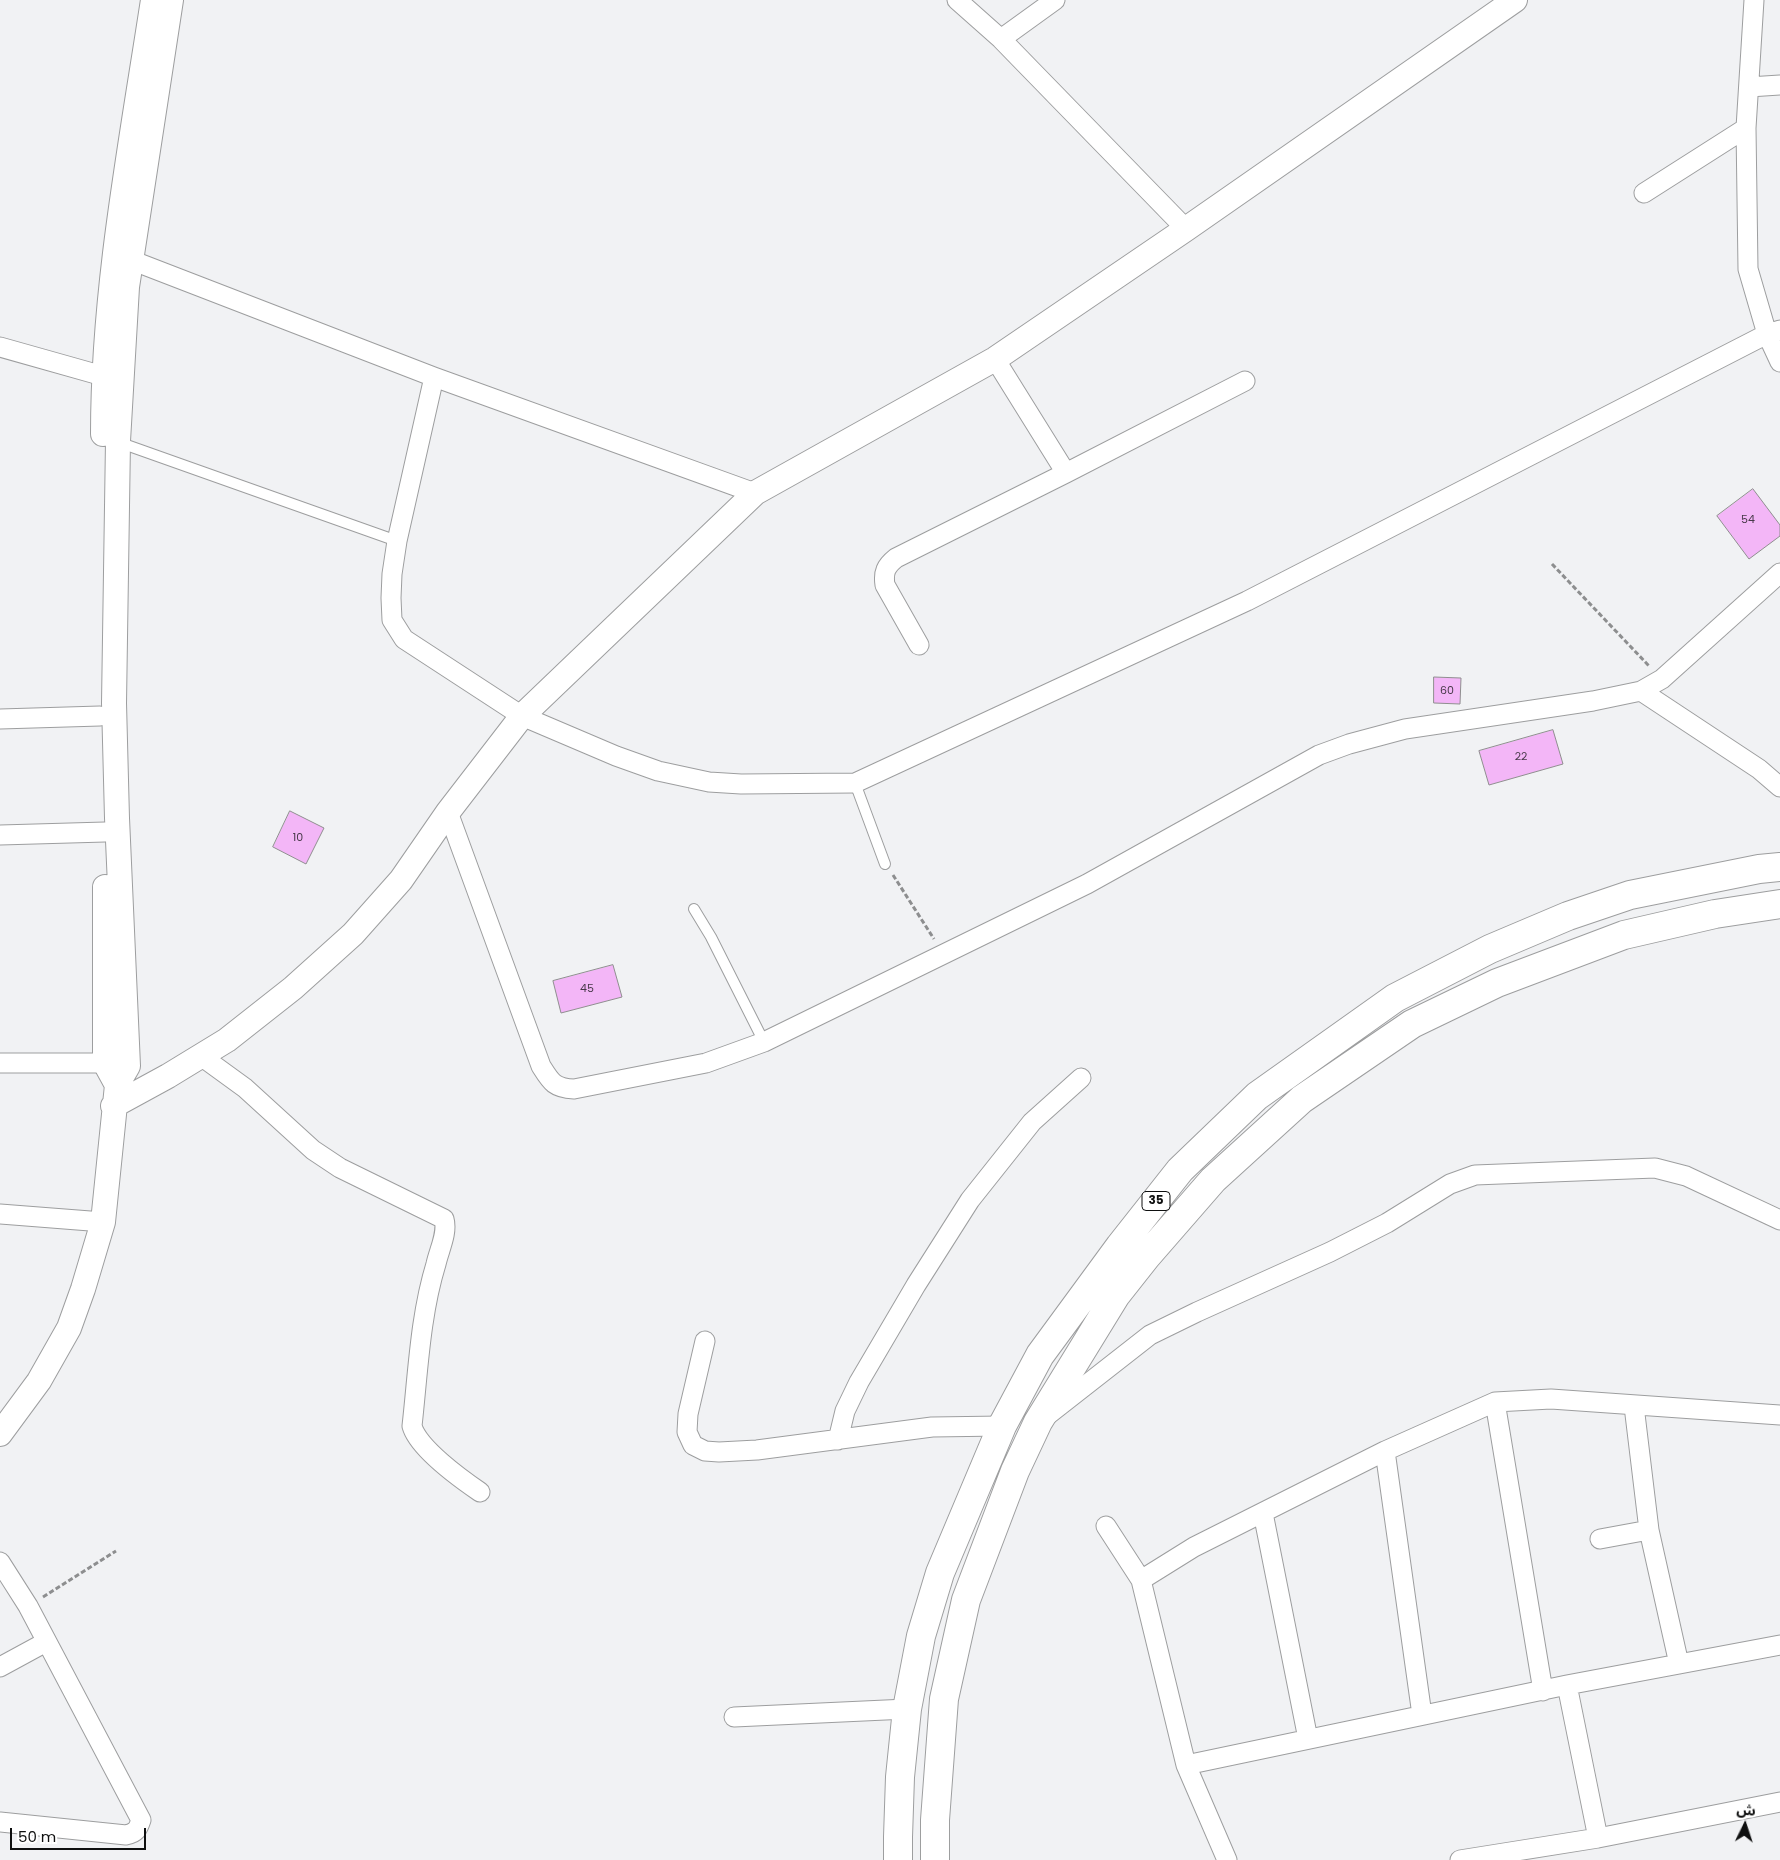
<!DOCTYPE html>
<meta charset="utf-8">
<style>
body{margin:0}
#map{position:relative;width:1780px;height:1860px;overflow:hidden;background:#f1f2f4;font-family:Poppins,"Noto Sans Arabic",sans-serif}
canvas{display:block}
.north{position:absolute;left:1720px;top:1800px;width:50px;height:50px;-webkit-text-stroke:4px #fff;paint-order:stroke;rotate:4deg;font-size:14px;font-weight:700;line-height:20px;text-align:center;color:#0e0f0f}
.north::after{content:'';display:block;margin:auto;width:18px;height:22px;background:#0e0f0f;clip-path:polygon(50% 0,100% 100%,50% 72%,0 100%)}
.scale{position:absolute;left:10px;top:1828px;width:136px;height:22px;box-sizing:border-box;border:2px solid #0e0f0f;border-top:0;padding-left:6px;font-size:15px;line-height:18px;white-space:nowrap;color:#0e0f0f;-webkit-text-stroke:4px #fff;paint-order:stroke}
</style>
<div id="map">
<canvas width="1780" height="1860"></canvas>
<div class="north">ش</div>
<div class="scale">50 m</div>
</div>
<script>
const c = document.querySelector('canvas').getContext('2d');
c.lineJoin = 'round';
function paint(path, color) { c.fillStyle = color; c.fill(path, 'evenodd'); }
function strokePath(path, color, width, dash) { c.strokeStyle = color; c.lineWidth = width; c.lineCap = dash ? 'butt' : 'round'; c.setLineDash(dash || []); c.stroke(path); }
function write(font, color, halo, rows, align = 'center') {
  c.font = font + ' Poppins,sans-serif'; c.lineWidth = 4; c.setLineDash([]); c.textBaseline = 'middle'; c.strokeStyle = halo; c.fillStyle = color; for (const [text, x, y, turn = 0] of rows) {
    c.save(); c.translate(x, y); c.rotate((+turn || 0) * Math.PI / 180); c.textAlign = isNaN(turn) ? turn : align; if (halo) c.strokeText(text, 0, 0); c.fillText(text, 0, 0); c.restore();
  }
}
const building = new Path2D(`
 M1753 489 1780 525V536L1749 559 1717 516Z
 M1434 677 1461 678 1460 704 1434 703Z
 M1553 730 1563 764 1489 785 1479 751Z
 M290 811 324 828 306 864 273 847Z
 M613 965 622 997 561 1013 553 981Z`);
const path = new Path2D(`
 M1552 564 1650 667
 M893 875 934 939
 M43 1597 116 1551`);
const service = new Path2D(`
 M118 442 397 541
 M855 783 885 864
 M694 909 711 937 764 1042`);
const minor = new Path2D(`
 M957 0 1001 39 1186 229
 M1754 0 1746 128 1748 269 1767 334 1780 362
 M1001 39 1055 0
 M1749 87 1780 85
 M1644 193 1746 128
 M118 255 434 377 755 493
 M0 347 103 376 117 378
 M995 359 1066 473
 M434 377 397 541 392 574 391 598 392 620 404 639 522 716 616 756 658 771 709 782 741 784 855 783 1247 601 1767 334 1780 330
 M919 645 885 585C883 572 886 566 896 558L1066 473 1245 381
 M1641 691 1759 769 1780 787
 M0 719 100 716
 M448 812 541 1066C551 1082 554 1088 574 1089L706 1063 764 1042 1087 884 1319 755 1349 744 1405 729 1593 701 1641 691 1662 679 1780 573
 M0 835 105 832
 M201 1056 245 1088 313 1150 340 1168 444 1219C448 1233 439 1250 436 1264 420 1316 418 1373 412 1426 418 1448 461 1479 480 1492
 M0 1063H105L117 1064
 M0 1214 103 1222
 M705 1341 688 1414 687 1432 693 1445 705 1451 719 1452 757 1450 932 1427 1002 1426
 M1495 1402 1543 1691
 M1634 1406 1649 1530 1679 1664
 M1049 1414 1150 1335 1197 1312 1330 1252 1387 1223 1450 1184 1475 1175 1655 1168 1686 1176 1780 1220
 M838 1440 845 1411 859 1382 916 1285 970 1200 1032 1122 1081 1078
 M1385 1451 1422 1715
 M1263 1513 1308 1739
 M1106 1526 1141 1580 1186 1765 1227 1860
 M1600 1539 1649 1530
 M0 1562 28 1606 141 1820C138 1829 136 1833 126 1835L0 1822
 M1141 1580 1194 1547 1385 1451 1495 1402 1551 1399 1780 1415
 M0 1667 46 1642
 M1567 1685 1598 1838
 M734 1717 907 1709
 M1186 1765 1567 1685 1780 1645
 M1460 1860 1598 1838 1780 1802`);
const tertiary = new Path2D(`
 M103 434C103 288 131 144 153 0
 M105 887V1063L117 1085
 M113 1106 168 1076 227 1040 293 988 353 934 401 880 448 812 522 716 755 493 995 359 1186 229 1515 0
 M0 1434 39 1381 69 1328 83 1289 103 1222 117 1085 128 1066 117 818 114 703 118 441 127 287 171 0`);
const trunk = new Path2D(`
 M898 1860V1837L900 1777 907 1709 921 1636 940 1573 1002 1426 1040 1355 1120 1246 1180 1170 1257 1096 1395 998 1490 949 1568 916 1630 895 1759 869 1780 867
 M935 1860V1820L944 1699 966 1600 1015 1471 1038 1422 1116 1295 1146 1257 1213 1180 1302 1099 1412 1024 1497 983 1624 935 1715 914 1780 904`);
const numberNames = [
 ["54",1748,520],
 ["60",1447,691],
 ["22",1521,757],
 ["10",298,838],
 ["45",587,989]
];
const shields = [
 [1156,1201,28]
];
const shieldNames = [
 ["35",1156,1201]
];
paint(building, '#f3b6f7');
strokePath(building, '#8f8e8f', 1);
strokePath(service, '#9d9e9f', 12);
strokePath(minor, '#9d9e9f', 21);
strokePath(tertiary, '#9d9e9f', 26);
strokePath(trunk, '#9d9e9f', 30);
strokePath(path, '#8d8e8f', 3, [5, 2.5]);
strokePath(service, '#fff', 10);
strokePath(minor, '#fff', 19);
strokePath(tertiary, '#fff', 24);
strokePath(trunk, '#fff', 28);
write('11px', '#473949', null, numberNames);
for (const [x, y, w] of shields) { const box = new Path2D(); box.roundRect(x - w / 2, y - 9.5, w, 19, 4); c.fillStyle = '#fff'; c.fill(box); strokePath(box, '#0e0f0f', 1); }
write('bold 12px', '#0e0f0f', null, shieldNames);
</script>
